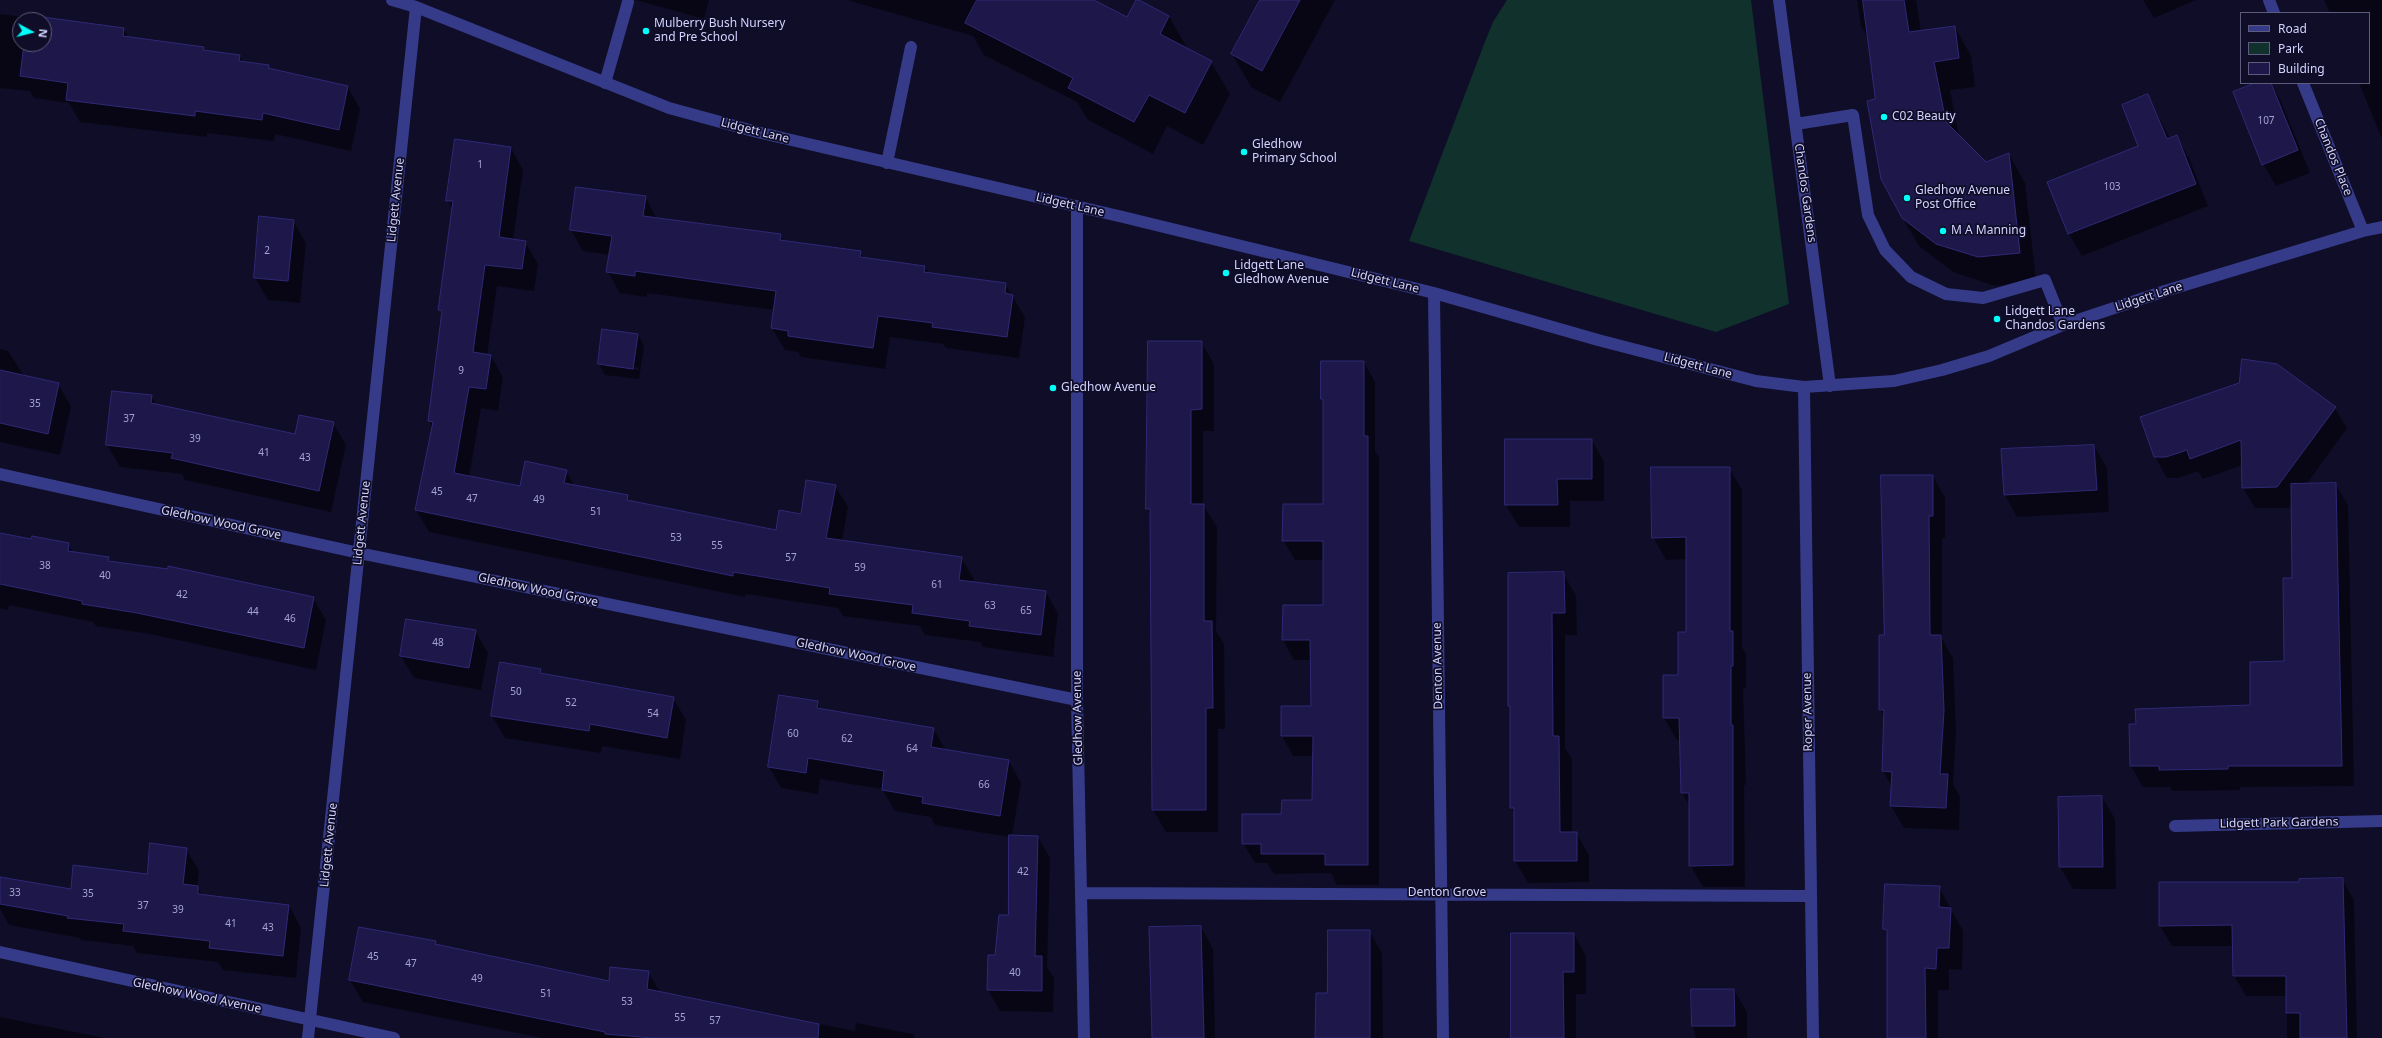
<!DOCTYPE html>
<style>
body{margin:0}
#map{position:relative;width:2382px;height:1038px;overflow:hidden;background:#0f0d27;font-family:"Noto Sans",sans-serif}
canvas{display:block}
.legend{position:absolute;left:2240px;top:12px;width:130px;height:72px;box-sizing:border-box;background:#0f0d27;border:1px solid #5d5c7d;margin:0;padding:5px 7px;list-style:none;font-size:12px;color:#d3d3ff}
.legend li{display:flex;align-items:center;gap:8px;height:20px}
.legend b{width:20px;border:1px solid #5d5c7d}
.north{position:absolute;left:12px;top:12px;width:40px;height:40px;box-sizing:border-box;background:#0f0d27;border:1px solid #5d5c7d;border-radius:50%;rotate:97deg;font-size:11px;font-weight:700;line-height:16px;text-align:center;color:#d3d3ff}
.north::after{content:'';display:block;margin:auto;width:14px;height:18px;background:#00fefb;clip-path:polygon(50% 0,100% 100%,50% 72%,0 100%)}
</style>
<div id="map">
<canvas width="2382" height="1038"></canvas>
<ul class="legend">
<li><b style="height:5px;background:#353b89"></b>Road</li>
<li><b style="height:11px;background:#10312c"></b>Park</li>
<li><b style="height:11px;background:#1d1849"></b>Building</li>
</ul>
<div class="north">N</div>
</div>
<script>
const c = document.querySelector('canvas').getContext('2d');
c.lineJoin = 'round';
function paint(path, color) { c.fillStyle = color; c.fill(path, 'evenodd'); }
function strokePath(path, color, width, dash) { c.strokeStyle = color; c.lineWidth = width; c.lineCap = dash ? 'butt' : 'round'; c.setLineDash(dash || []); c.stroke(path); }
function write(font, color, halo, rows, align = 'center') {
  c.font = font + ' "Noto Sans",sans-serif'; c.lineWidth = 3.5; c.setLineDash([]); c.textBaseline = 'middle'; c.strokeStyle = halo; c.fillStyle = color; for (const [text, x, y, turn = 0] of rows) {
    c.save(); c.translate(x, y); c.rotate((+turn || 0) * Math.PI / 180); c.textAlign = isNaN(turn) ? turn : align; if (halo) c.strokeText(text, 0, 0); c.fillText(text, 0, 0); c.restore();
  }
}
const green = new Path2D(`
 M1507 0H1751L1789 304 1716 332 1409 241 1486 39 1493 22Z`);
const shadow = new Path2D(`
 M636 0H709L704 19Z
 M847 0H1091L1128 19 1169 16 1187 48 1211 62 1230 94 1203 145 1167 126 1153 154 1088 120 1077 102 984 55 973 36Z
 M1261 0H1335L1280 102 1251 87 1232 54Z
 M1857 0H1916L1921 32 1955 27 1971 56 1975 87 1950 90 1959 136 1986 163 2009 154 2025 183 2036 281 1995 286 1953 272 1919 246 1902 217 1876 100 1869 40 1861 26Z
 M2143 0H2196L2154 18Z
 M2324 0H2382V139L2359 83H2369V13H2330Z
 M0 14 123 29 129 38 203 48 205 51 239 56 243 63 268 66 270 69 348 87 360 109 351 151 275 134 274 141 207 133V137L80 122 69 103 34 98 30 91 0 88ZM20 20H44V44H20Z
 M2257 83H2271L2281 101 2310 173 2276 186 2263 164Z
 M2148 95 2170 139 2176 136 2189 158 2208 206 2082 256 2069 234 2049 183 2139 146Z
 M511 148 523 170 513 240 525 242 538 264 534 291 497 286 487 355 491 356 503 377 498 411 481 408 469 477 521 487 566 471 575 486 627 496 631 502 777 531 801 515 835 486 848 507 842 541 961 558 974 579 973 583 1046 592 1058 614 1053 657 983 647 980 642 925 635 920 626 843 616 838 608 746 594 745 597 429 532 416 510 432 428 429 421 442 315 439 310 453 210 447 200Z
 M645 197 657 219 780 235 784 241 860 252 864 258 925 267 929 274 1005 284 1025 317 1019 358 946 348 943 344 890 337 885 369 801 357 798 352 785 350 772 328 775 310 647 293V297L620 293 608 272 610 255 583 251 571 230Z
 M260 218 293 221 306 243 300 303 268 300 255 278Z
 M638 335 644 346 639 379 605 375 599 364ZM605 364 639 368 638 370 605 366Z
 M1201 342 1214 364V431H1203V505L1217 527 1216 631 1224 644 1225 729H1218V832H1166L1153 810 1151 517 1147 509Z
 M0 349 8 351 24 376 58 384 71 406 60 455 0 442Z
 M1364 362 1375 382V451L1379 457V885H1337L1331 873 1274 874 1267 863H1255L1243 843 1282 815 1313 801 1314 756H1293L1282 736V707H1312L1311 660H1294L1283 640 1284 606H1324V560H1295L1283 540 1324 505V404L1322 399Z
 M113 392 151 396 157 405 296 435 333 423 346 445 331 512 185 480 182 474 120 467 107 445Z
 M2335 408 2347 428 2306 485 2335 484 2348 505 2354 786 2240 787V790L2172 791 2170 787H2143L2131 766 2137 725 2251 706 2285 662 2294 579 2292 503 2289 508H2255L2243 488V465L2203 479 2198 471 2178 478H2167L2155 457Z
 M1506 440H1592L1604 462V501H1570V527H1519L1506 505Z
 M2094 446 2107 468 2109 512 2017 517 2005 495Z
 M1729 468 1742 490V648L1746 654V688H1743L1746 785H1744L1745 887H1703L1690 865V807L1682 793 1681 740H1677L1664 718 1679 676 1687 633 1686 559 1666 560 1653 537Z
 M1933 476 1945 498V538H1942V639L1953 658 1956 732 1953 784 1960 797 1959 830 1904 828 1891 806 1892 787 1883 771 1885 717 1880 710 1885 636Z
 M0 534 68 544 73 553 108 558 111 562 313 598 326 620 316 670 150 634 96 626 93 622 9 605 8 610 0 608Z
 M1563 573 1576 596 1577 635H1565V748L1572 759V833H1576L1589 855V882L1528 883 1515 861V814L1511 807 1509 574Z
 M475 631 488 653 481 690 414 678 401 656Z
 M540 669 543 675 673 698 686 720 680 759 602 746 601 753 505 738 492 716Z
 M817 702 821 710 934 729 946 751 1009 761 1021 783 1012 836 1038 837 1050 858 1047 967 1054 978 1053 1012 1000 1011 988 990 1009 916 1010 837 935 825 931 817 895 811 882 789 820 779 818 794 781 788 769 767Z
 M2102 797 2115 819 2116 889H2073L2060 867Z
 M186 849 199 871 197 887 203 896 289 905 301 928 296 978 223 970 218 962 137 953 133 946 81 940 80 938 9 925 0 909V884L72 890 148 875Z
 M2342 879 2354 900 2357 1038H2287V996H2246L2234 976V946H2172L2160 926V883H2300Z
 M1939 887 1963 931 1962 970 1949 969V990H1938V1038H1888V936L1884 929Z
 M1201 927 1213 949 1215 1038H1153Z
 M1369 931 1382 953 1383 1038H1316Z
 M1574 934 1586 956V994H1576V1038H1513Z
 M435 942 437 945 610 982 648 972 660 992 855 1031 856 1023 913 1034 915 1038H542L363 1002 350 980Z
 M1692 990H1734L1747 1012V1038H1696L1693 1026Z
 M0 1017 105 1038H0Z`);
const building = new Path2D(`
 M977 0H1094L1127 17 1136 0H1139L1169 16 1160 34 1212 61 1185 113 1149 95 1134 122 1068 88 1073 78 965 23Z
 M1260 0H1300L1262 71 1231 54Z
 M1863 0H1904L1909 32 1955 26 1959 58 1934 62 1946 122 1986 162 2009 153 2020 253 1978 257 1936 244 1902 218 1881 179 1867 101 1875 99Z
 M28 15 124 28 123 36 204 47 203 50 240 55 239 61 269 65 268 68 348 86 339 130 263 113 262 120 195 111V116L66 100 68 83 20 76 24 44H44V20H27Z
 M2255 83H2271L2298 150 2262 165 2233 92Z
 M2148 94 2167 139 2177 135 2196 184 2068 234 2047 182 2138 146 2122 105Z
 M455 139 511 147 499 237 526 241 522 269 485 265 473 352 491 355 486 389 469 387 454 473 520 486 525 461 567 470 564 483 628 495 627 500 776 530 779 510 801 514 806 480 836 485 826 538 962 557 959 580 1046 591 1041 635 969 626 970 621 912 613 913 605 829 594 830 588 733 572V576L415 510 433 422 428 421 442 311 438 310 453 201H446Z
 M576 187 646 196 643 216 781 234 780 240 861 251 860 257 925 266 924 272 1006 283 1005 293 1013 295 1007 337 932 327 933 323 878 316 873 348 788 336V331L771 328 776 291 635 271V276L606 272 612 236 570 230Z
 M259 216 294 220 288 281 254 278Z
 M602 329 638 334 633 369 598 364Z
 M1148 341H1202V409L1191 410V504H1204V621H1212L1213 708H1206V810H1152L1150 509H1146Z
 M2242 359 2277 364 2336 407 2277 487 2242 488 2241 440 2190 459 2187 450 2166 457H2154L2140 417 2239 383Z
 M1321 361H1364V436H1368V865H1325V854H1261V844H1242V814H1281L1282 800H1312L1313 736H1281V706H1311L1310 640H1282L1283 605H1323V541H1282L1283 504H1323V399H1321Z
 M0 370 59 383 48 434 0 423Z
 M112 391 152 395 151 403 295 434 299 415 334 422 319 491 171 458 173 453 106 445Z
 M1505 439H1592V479H1557L1558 505H1505Z
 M2094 445 2097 490 2004 495 2001 449Z
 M1651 467H1730V631H1733V666H1731V725H1733V865L1689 866V793H1681L1679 718H1663V675H1678V632H1686V537L1652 538Z
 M1881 475H1933V516H1929L1930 635H1941L1944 710 1940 774H1948L1946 808 1890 806 1892 772 1882 771 1884 710H1879V635H1884Z
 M2336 483 2342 766H2228V769L2159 770V766H2130L2129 724H2136L2135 709 2250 705V662L2284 661 2283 578H2292L2291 484Z
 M0 533 31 539 32 536 69 543 68 551 109 557 108 561 168 569V566L314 597 304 648 137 613 82 604V601L0 584Z
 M1564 572 1565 613H1552L1553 736H1559L1560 832H1577V861H1514V808H1510V706H1508V573Z
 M406 619 476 630 469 668 400 656Z
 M500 662 541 669 540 673 674 697 667 738 590 724 589 731 491 716Z
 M779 695 818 701 817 708 934 728 931 747 1009 760 1000 816 922 803 923 797 882 790 884 771 808 758 806 773 768 767Z
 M2102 796 2103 867H2059L2058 797Z
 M1009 835 1038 836 1035 956H1042V991L987 990 988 955H995L999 915H1008Z
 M150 843 187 848 183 884 198 886V894L289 905 283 956 209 948 210 941 123 931 124 924 67 918 68 916 0 904V877L71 889 73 865 147 874Z
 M2343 878 2347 1038H2300V1013H2286V976H2233L2232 925 2159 926V882H2299V879Z
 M1885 884 1940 886 1939 907 1951 908 1949 948H1937L1936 969 1925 968 1926 1038H1887V930L1883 929Z
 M1201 926 1204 1038H1152L1149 927Z
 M359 927 436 941 435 944 609 981 610 967 649 971 647 989 819 1024 818 1038H653L605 1034V1032L349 980Z
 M1328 930H1370V1038H1315L1316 993H1327Z
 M1511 933H1574V972H1563L1564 1038H1511Z
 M1691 989H1734L1735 1026H1692Z`);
const minor = new Path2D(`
 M392 0 416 7 669 108 757 132 1123 217 1434 293 1598 340 1756 381 1804 387 1894 381 1942 370 1989 356 2063 325 2165 291 2363 231 2382 227
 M1779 0 1830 386
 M2269 0 2274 13
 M605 83 628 2
 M2303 83 2363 231
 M1796 124 1853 115 1868 215 1885 250 1911 277 1946 294 1983 298 2045 280 2063 325
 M887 163 911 47
 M1077 206V700L1084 1038
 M1434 293 1443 1038
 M1804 387 1813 1038
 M0 474 359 553 1077 700
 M2175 826 2382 821
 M1082 893 1811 896
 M0 952 394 1038
 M308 1038 416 7`);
const markers = [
 [646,31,4,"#00fefb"],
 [1884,117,4,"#00fefb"],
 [1244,152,4,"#00fefb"],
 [1907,198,4,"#00fefb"],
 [1943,231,4,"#00fefb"],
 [1226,273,4,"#00fefb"],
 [1997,319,4,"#00fefb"],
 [1053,388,4,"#00fefb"]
];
const numberNames = [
 ["107",2266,121],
 ["1",480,165],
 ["103",2112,187],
 ["2",267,251],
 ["9",461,371],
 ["35",35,404],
 ["37",129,419],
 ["39",195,439],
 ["41",264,453],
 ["43",305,458],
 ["45",437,492],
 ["47",472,499],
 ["49",539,500],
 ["51",596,512],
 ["53",676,538],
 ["55",717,546],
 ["57",791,558],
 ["38",45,566],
 ["59",860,568],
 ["40",105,576],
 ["61",937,585],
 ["42",182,595],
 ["63",990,606],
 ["65",1026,611],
 ["44",253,612],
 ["46",290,619],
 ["48",438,643],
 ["50",516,692],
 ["52",571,703],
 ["54",653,714],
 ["60",793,734],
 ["62",847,739],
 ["64",912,749],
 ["66",984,785],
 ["42",1023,872],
 ["33",15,893],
 ["35",88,894],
 ["37",143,906],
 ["39",178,910],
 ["41",231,924],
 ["43",268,928],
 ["45",373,957],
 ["47",411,964],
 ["40",1015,973],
 ["49",477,979],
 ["51",546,994],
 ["53",627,1002],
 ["55",680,1018],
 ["57",715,1021]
];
const poiNames = [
 ["Mulberry Bush Nursery",654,24],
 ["and Pre School",654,38],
 ["C02 Beauty",1892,117],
 ["Gledhow",1252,145],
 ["Primary School",1252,159],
 ["Gledhow Avenue",1915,191],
 ["Post Office",1915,205],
 ["M A Manning",1951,231],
 ["Lidgett Lane",1234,266],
 ["Gledhow Avenue",1234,280],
 ["Lidgett Lane",2005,312],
 ["Chandos Gardens",2005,326],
 ["Gledhow Avenue",1061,388]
];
const streetNames = [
 ["Lidgett Lane",755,131,14],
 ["Chandos Place",2333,157,68],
 ["Chandos Gardens",1805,193,82],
 ["Lidgett Avenue",396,200,-84],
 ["Lidgett Lane",1070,205,13],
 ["Lidgett Lane",1385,281,14],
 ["Lidgett Lane",2149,297,-18],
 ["Lidgett Lane",1698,366,15],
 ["Gledhow Wood Grove",221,523,12],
 ["Lidgett Avenue",362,523,-84],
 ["Gledhow Wood Grove",538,590,12],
 ["Gledhow Wood Grove",856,655,12],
 ["Denton Avenue",1438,666,-91],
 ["Roper Avenue",1808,712,-91],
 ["Gledhow Avenue",1078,718,-91],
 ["Lidgett Park Gardens",2279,823,-1],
 ["Lidgett Avenue",329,845,-84],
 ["Denton Grove",1447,893],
 ["Gledhow Wood Avenue",197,996,12]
];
paint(green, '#10312c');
paint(shadow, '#0007');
paint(building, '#1d1849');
strokePath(building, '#2f2977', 1);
strokePath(minor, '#353b89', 12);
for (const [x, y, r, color] of markers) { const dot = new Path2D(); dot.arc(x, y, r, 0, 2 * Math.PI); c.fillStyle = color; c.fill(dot); strokePath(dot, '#0f0d27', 1.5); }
write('10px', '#a6a4d2', null, numberNames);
write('12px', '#d3d3ff', '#0f0d27', poiNames, 'left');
write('12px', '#d3d3ff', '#0f0d27', streetNames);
</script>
